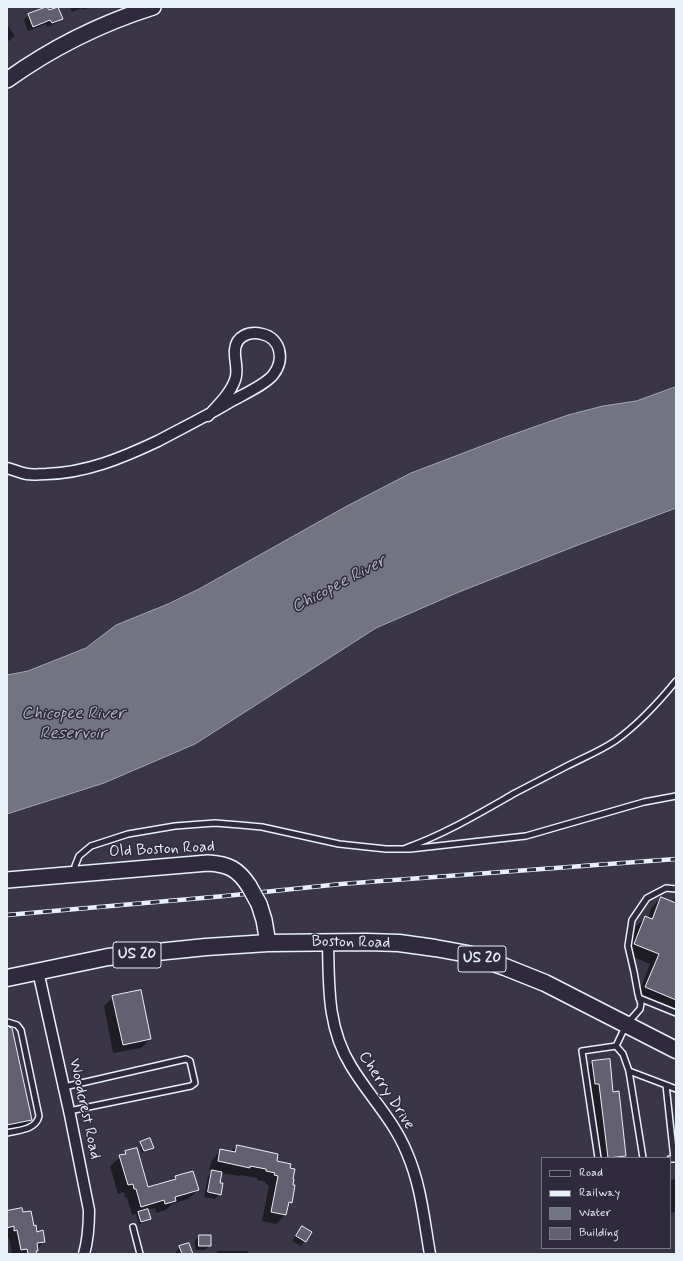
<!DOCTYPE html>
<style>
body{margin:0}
#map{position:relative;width:683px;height:1261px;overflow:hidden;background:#3a3648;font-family:Mynerve,sans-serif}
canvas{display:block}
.frame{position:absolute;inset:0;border:8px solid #e8f1f8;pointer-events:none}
.legend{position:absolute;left:541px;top:1157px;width:130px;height:92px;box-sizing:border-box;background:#2f2a3d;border:1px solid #797a88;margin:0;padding:5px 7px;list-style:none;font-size:12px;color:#e8f1f8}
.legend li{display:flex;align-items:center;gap:8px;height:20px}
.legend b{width:20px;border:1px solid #797a88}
</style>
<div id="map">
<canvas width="683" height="1261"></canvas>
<div class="frame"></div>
<ul class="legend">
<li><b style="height:5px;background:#2f2a3d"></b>Road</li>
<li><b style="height:5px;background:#e8f1f8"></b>Railway</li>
<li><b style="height:11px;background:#737482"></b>Water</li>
<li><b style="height:11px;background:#636171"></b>Building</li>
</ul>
</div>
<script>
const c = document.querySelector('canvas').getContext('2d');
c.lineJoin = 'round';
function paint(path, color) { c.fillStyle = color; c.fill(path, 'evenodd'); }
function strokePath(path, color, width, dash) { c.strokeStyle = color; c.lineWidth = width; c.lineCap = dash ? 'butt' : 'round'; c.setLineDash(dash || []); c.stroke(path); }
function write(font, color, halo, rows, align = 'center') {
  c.font = font + ' Mynerve,sans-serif'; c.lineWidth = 3; c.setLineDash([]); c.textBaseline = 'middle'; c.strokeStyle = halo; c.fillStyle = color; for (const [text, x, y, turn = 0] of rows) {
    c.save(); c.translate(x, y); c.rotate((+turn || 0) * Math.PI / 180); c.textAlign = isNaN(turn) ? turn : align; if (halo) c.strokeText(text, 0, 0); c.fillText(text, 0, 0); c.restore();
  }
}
const water = new Path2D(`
 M676 387V508L578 545 459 592 376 628 195 744 104 783 7 814V675L28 671 86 648 116 625 168 604 199 589 347 506 411 473 500 439 568 415 603 406 636 401Z`);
const shadow = new Path2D(`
 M70 7H91L83 10 82 8 72 12Z
 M47 8 48 12 61 19 57 23 47 27 46 24 28 31 24 20 28 15Z
 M8 26 15 36 7 42V27Z
 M676 897V1012L637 997 650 964 626 954 636 926 646 917 648 918 652 907 661 898 671 902Z
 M113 997 150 1039 141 1048 113 1053 104 1006Z
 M7 1037 31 1119 21 1129 7 1132Z
 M593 1062 612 1093 618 1092 626 1158H599L591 1092H586L584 1071Z
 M141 1143 153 1148 142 1153 139 1144Z
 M237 1146 275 1162 291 1202 287 1206 285 1215 276 1224 262 1221 269 1185 265 1184 266 1182 257 1180V1178L241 1175 240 1176 221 1173 219 1184 220 1194 215 1199 204 1197 208 1176 212 1171 209 1170 212 1160 221 1150 230 1152Z
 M126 1152 148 1188 170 1182 175 1177 198 1190 188 1199 172 1204 166 1210 156 1213 155 1208 147 1210 150 1219 148 1221 139 1224 136 1214 132 1215 127 1197 125 1198 124 1192 118 1194 110 1166Z
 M676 1179V1212L670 1213V1180Z
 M7 1210 8 1211 22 1214 44 1241 37 1249 36 1254H12L9 1238H7Z
 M302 1227 311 1232 301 1246 292 1241Z
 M199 1236 210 1245 205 1250H195V1240Z
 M180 1247 192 1254H176V1252Z
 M218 1251H248V1254H252H215Z`);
const building = new Path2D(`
 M47 7 49 10 58 7 63 19 52 23 50 20 33 27 28 14Z
 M661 897 676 903V1000L645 987 659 954 634 944 645 916 652 919Z
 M141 990 151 1039 123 1045 112 996Z
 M7 1026 12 1028 32 1120 7 1125Z
 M610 1059 613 1092 619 1091 626 1156 608 1158 599 1084H595L592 1061Z
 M150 1138 154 1148 144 1151 140 1142Z
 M237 1145 278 1154 277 1161 291 1164 290 1168 295 1169 293 1179H294L293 1185H295L292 1203 289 1202 286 1215 271 1212 278 1176 274 1175 275 1173 266 1171V1169L250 1166V1168L218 1161 220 1149 235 1152Z
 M137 1148 148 1187 176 1179 175 1176 193 1171 199 1190 175 1197 176 1201 165 1204 164 1200 141 1207 136 1189H134L133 1184 128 1185 119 1155 126 1154 125 1151Z
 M212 1170 222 1172 220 1183H223L221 1195 208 1192Z
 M22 1208 23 1212 31 1211 34 1226 36 1225 37 1232 43 1230 45 1242 37 1243 38 1251H36L37 1254H28L27 1249 21 1250 17 1230 14 1231V1226L7 1228V1211Z
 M148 1209 151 1219 141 1222 138 1212Z
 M302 1226 312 1232 306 1242 296 1236Z
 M199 1235H211V1246H199Z
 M189 1243 193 1254H182L179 1246Z`);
const lane = new Path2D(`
 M406 848C445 834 480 813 515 793 532 784 550 775 567 766 583 758 600 751 615 741 639 724 658 703 676 681
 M76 872 75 866 79 856 91 846 128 834 175 826 215 823 240 825 262 827 339 844 386 849H410L526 836 644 802 676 796
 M639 998 676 1013
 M7 1022 17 1025 21 1030 39 1116C36 1130 19 1130 7 1133
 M629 1071 666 1085 674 1159H670
 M666 1085 676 1089
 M64 1087 186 1059 190 1061 195 1083 191 1086 69 1111
 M598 1158 582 1051 616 1046
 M643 1158 629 1071 623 1054 616 1046 626 1025 640 1009 641 1004 638 994 634 972 628 946 632 920 647 898 666 888 676 889
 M133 1227 140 1254`);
const street = new Path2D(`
 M7 468C14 470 21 473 27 474 33 475 40 474 46 474 86 473 122 458 158 441 182 428 207 416 230 402 242 395 265 385 273 375 285 360 281 338 262 334 249 331 236 336 235 350 234 360 239 370 235 380 230 394 218 405 208 416
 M328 942C329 986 327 1027 351 1066 369 1096 393 1119 407 1153 421 1185 424 1220 430 1254
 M38 971 70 1115 89 1210C89 1225 88 1240 84 1254`);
const secondary = new Path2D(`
 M7 80C53 47 99 24 153 7
 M7 880 208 863C228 864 238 869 249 886
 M259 904 264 920 268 943`);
const primary = new Path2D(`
 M7 978 108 957 206 947 268 943 367 942 399 943 435 948 468 954 505 967 545 983 676 1050`);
const rail = new Path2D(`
 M7 915 225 896 341 884 676 859`);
const secondaryBridge = new Path2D(`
 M249 886 259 904`);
const shields = [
 [137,955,48],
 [482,959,48]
];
const shieldNames = [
 ["US 20",137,955],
 ["US 20",482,959]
];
const streetNames = [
 ["Old Boston Road",162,850,-3],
 ["Boston Road",351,943,1],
 ["Cherry Drive",386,1091,57],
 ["Woodcrest Road",84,1109,78]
];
const waterNames = [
 ["Chicopee River",339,585,-28],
 ["Chicopee River",73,714],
 ["Reservoir",73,734]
];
paint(water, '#737482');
strokePath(water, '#a2a6b1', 1);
paint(shadow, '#0007');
paint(building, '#636171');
strokePath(building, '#e8f1f8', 1);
strokePath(lane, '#e8f1f8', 8);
strokePath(street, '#e8f1f8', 13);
strokePath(secondary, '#e8f1f8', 18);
strokePath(primary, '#e8f1f8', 19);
strokePath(lane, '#2f2a3d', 5);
strokePath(street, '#2f2a3d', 10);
strokePath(secondary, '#2f2a3d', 15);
strokePath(primary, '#2f2a3d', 16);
strokePath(rail, '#e8f1f8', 4.5);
strokePath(rail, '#2f2a3d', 3, [9]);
strokePath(secondaryBridge, '#e8f1f8', 18, []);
strokePath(secondaryBridge, '#2f2a3d', 15);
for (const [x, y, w] of shields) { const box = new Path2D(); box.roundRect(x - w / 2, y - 13, w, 26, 3); c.fillStyle = '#2f2a3d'; c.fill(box); strokePath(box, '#e8f1f8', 1); }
write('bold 15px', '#e8f1f8', null, shieldNames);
write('16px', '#e8f1f8', '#2f2a3d', streetNames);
write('italic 17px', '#aeb2bd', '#2f2a3d', waterNames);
</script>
